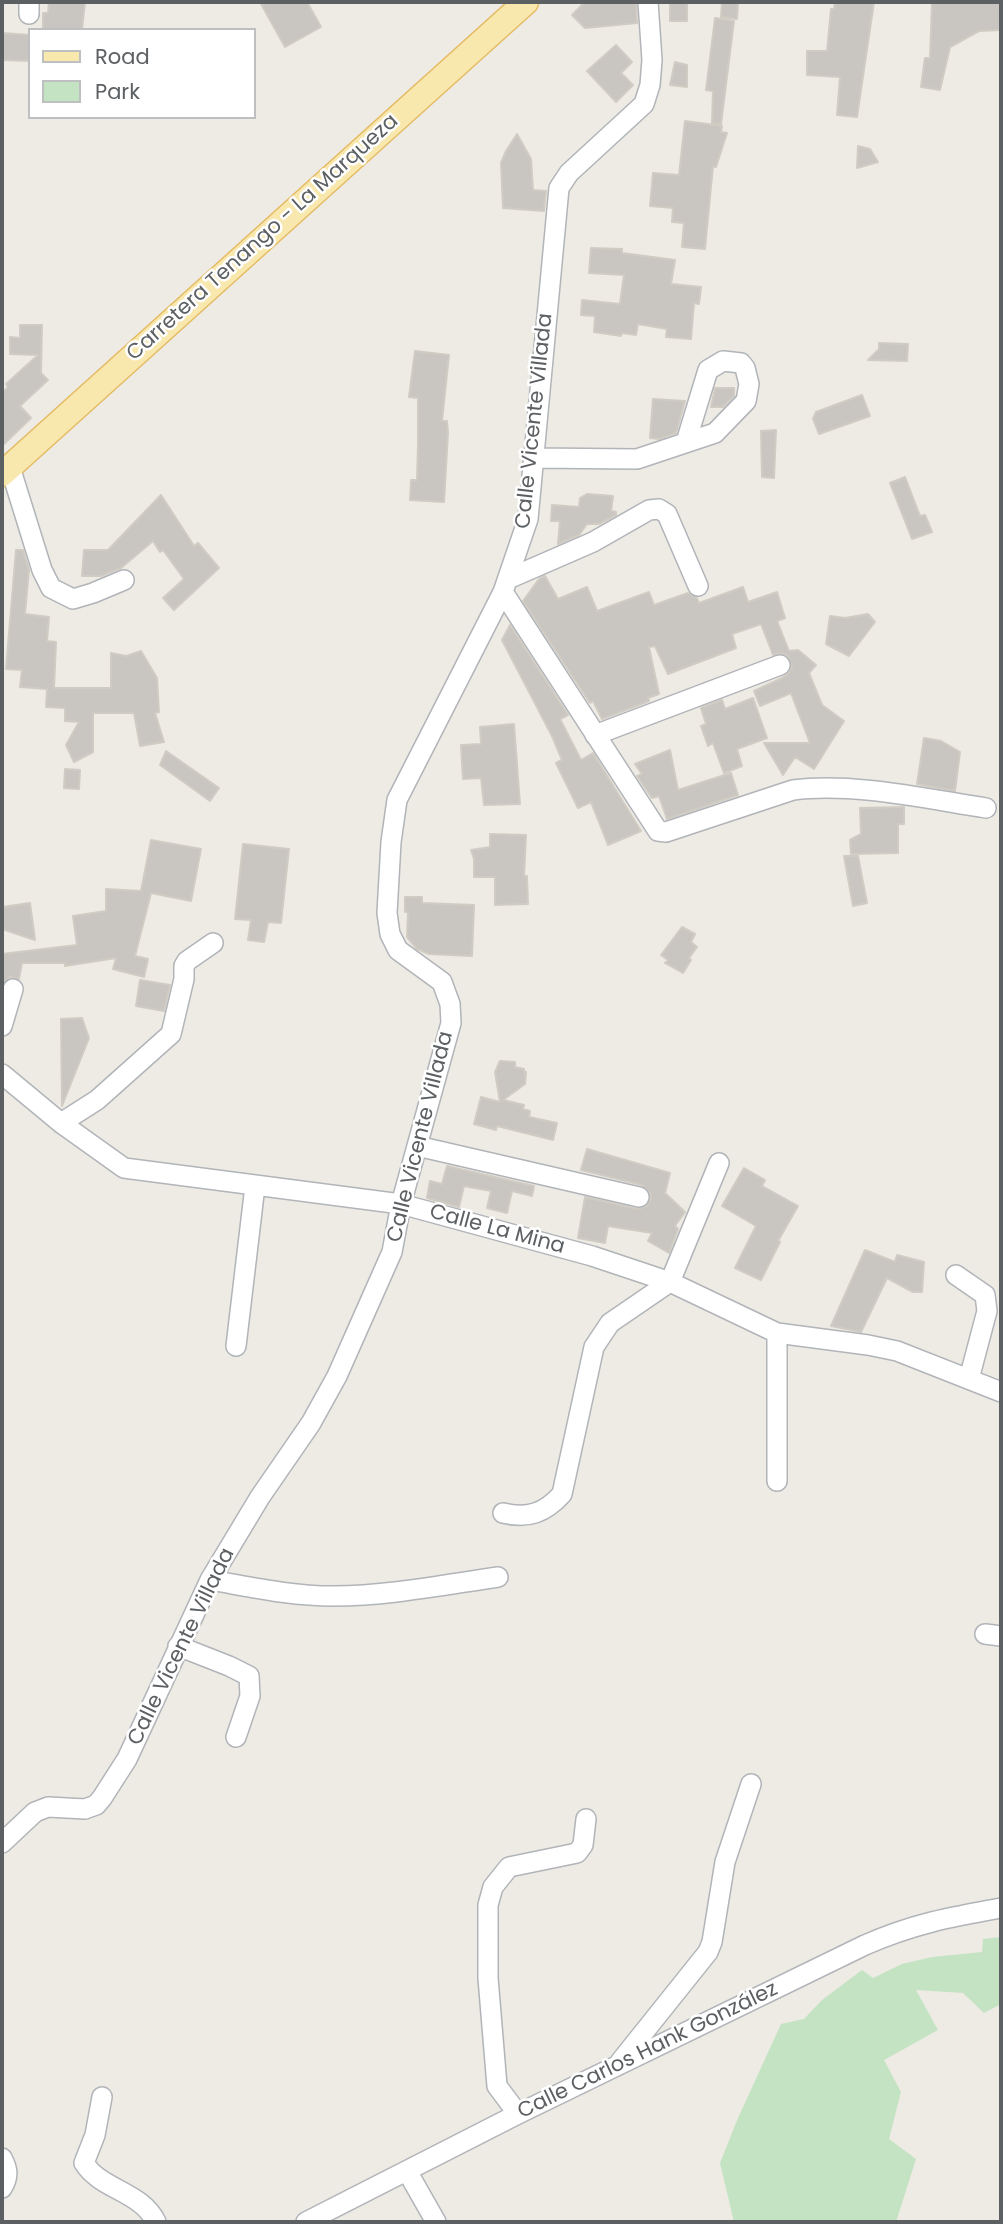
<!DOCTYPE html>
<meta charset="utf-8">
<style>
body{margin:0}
#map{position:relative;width:1003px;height:2224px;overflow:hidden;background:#edebe4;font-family:Poppins,sans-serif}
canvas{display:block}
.frame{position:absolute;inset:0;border:4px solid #5c6063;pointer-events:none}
.legend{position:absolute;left:28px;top:28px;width:228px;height:91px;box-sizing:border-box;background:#fff;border:2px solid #bebfc1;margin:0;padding:9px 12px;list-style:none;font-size:21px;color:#5c6063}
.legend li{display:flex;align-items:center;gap:14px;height:35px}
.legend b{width:35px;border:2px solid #bebfc1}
</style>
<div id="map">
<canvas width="1003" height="2224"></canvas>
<div class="frame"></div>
<ul class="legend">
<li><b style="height:9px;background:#f8e8ae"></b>Road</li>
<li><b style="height:19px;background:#c4e3c3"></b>Park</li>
</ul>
</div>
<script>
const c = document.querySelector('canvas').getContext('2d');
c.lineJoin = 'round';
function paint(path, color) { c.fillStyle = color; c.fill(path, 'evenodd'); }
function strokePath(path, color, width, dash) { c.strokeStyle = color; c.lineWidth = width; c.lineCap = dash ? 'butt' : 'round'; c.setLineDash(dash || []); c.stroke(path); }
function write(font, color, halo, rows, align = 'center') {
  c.font = font + ' Poppins,sans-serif'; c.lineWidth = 5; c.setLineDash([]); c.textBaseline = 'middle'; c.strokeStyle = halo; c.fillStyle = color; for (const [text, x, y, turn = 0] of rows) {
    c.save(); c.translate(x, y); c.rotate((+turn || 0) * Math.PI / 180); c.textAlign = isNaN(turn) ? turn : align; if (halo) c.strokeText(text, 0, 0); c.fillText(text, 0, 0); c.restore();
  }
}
const green = new Path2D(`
 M1001 1937V2004L984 2013 963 1993 916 1990 938 2030 884 2060 901 2092 889 2139 916 2159 896 2222H734L720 2163 738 2118 781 2024 804 2019 822 2000 862 1970 873 1978 902 1964 932 1957 982 1952 983 1939Z`);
const building = new Path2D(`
 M49 2H85L82 30H43V13H48Z
 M260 2H307L321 27 285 47Z
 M585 2H636L637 23 585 28 572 15Z
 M670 2H687V21H670Z
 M722 2H738L737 19 721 17Z
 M835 2H874L857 117 837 115 840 77 807 75V51H827L831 9H834Z
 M932 2H1001V30L979 31 950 47 940 90 921 87 925 58H930Z
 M715 18 734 21 721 124 712 123 713 91 706 90Z
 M2 33 30 35V61L2 60Z
 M616 45 632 62 621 73 633 85 616 102 587 71Z
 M675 62 687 65V87L670 85Z
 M685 121 722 126 721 132 727 133 716 167 713 166 705 249 682 247 684 223 672 222 673 208 650 206 653 173 679 175Z
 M517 134 531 159 533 190 546 191 544 211 503 208 501 163 506 151Z
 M858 146 870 149 878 162 857 168Z
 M591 248 622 249V253L675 260 671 284 701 287 699 304 694 303 691 339 666 337 667 329 638 324 636 335 622 333 621 336 594 332 595 316 581 315 582 300 620 304 624 275 589 273Z
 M20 325H42L41 373 48 380 20 406 31 418 2 446V393L8 387 6 384 38 355 10 354V337L20 338Z
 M879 343 908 344 907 361 868 360 879 349Z
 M415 351 449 355 442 421H447L448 433 444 502 410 500 411 480H417L418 443V398L409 397Z
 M715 388H734V396L723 407H711Z
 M862 395 870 416 819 434 813 419 816 412Z
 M653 399 685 401 676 433 659 439 650 438Z
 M776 430 774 478 762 477 761 431Z
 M905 477 920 516 925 515 932 532 912 539 890 483Z
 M587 494 613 496 611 511 616 512V515L599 524H587L579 535 558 544 560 521H551L552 505 579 507 580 498Z
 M161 495 194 546 198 543 219 568 174 610 163 598 184 579 163 550 160 552 153 541 121 568 101 576H82L84 550H108Z
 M16 550H23L29 570 25 614 49 617 47 641 56 642 54 688H111V653L126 656 141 651 157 678 159 712 155 713 164 742 140 746 134 713H93V752L74 762 66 745 79 722 65 721V708L46 707 47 689 20 687 22 670 6 669Z
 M545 576 558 599 587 587 597 611 649 592 654 605 688 593 697 598 699 603 743 587 748 602 777 592 785 618 777 621 789 651 798 650 816 665 809 673 822 705 844 721 814 769 795 757 783 775 764 743H810L791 693 760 706 754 691 782 678 789 673 792 666 787 655 781 653 773 655 761 624 732 634 736 648 668 674 655 646 649 647 659 694 648 698 649 701 602 719 593 701 590 703 523 601 539 579Z
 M868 614 875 622 849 656 826 644 830 616 845 618Z
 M510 625 568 715 560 719 581 760 593 753 641 831 608 845 591 802 578 808 556 763 562 760 552 736 502 640Z
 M753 698 767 738 737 749 742 766 724 773 713 743 708 746 701 726 706 724 701 708 722 700 725 709Z
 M514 724 520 804 484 805 481 778 463 779 461 745 481 744 480 727Z
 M924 738 941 741 960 752 955 791 917 784Z
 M670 750 678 790 731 773 738 795 667 819 659 796 652 798 637 776 642 774 635 764Z
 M166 751 219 788 210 801 160 765Z
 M65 769 80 770 79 789 64 788Z
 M904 807V824H898V853L851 854 850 840 861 834 860 808Z
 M490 834 526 835 524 876H527L528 904 495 905V877H474V859L471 850 490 847Z
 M151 840 201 849 191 901 151 893 135 956 148 959 144 977 113 969 116 958 65 966V963H22L19 979 10 977 2 985V954L77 945 73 916 106 911V889L141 891Z
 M243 844 289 849 281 923 268 922 264 942 248 940 251 920 235 919Z
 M844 856H858L867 903 853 906Z
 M405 897H422V903L474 905 472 956 429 954 417 949 407 937 408 912H405Z
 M30 903 35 940 2 929V907Z
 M682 927 695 934 691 942 697 947 689 958 691 960 683 973 665 963 668 960 661 955Z
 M140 980 170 985 164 1011 136 1006Z
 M82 1018 89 1038 62 1106 61 1019Z
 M500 1061 515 1062V1067L524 1069V1072H526L525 1084 503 1100 524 1105 523 1109 530 1111 529 1117 557 1123 553 1140 497 1126 496 1130 474 1124 481 1097 500 1102 495 1072Z
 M587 1149 670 1173 665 1193 685 1212 675 1226 678 1229 669 1253 648 1241 652 1233 608 1226 605 1243 578 1238 585 1197 637 1209 647 1206 651 1199 650 1193 642 1185 581 1170Z
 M447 1166 534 1186 532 1196 512 1191 507 1213 487 1208 491 1191 464 1186 459 1207 427 1198 430 1181 442 1184Z
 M744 1168 765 1180 762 1186 798 1206 778 1241 780 1242 761 1280 735 1268 756 1226 722 1206Z
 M865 1250 895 1262 897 1255 924 1262 922 1292H913L887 1278 861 1332 831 1326Z`);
const minor = new Path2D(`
 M29 14V2
 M533 458 637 459 715 433 746 401 749 384 745 368 741 363 723 361 708 370 686 442
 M10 467 42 570 51 588 73 599 93 593 124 580
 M508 579 593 542 649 510 659 509 667 514 698 586
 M503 592 658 831 666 832 793 790C852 782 927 799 986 808
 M595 735 780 665
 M2 1026 13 989
 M2 1074 61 1123 124 1168 401 1204 592 1256 670 1282 777 1333 868 1345 897 1351 1001 1392
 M61 1123 97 1100 171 1034 184 979V966L187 961 213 943
 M417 1146 639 1197
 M956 1275 985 1295 987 1311 969 1379
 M777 1333V1481
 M236 1346 255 1186
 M503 1513C528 1519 545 1513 562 1494L594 1347 610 1323 670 1282 719 1163
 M210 1580C251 1587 291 1596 333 1596 388 1596 443 1585 498 1577
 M985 1634 1001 1636
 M178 1646 229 1666 249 1676 250 1696 236 1737
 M2 1843 35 1812 48 1807 85 1809 96 1805 102 1798 127 1759 210 1580 260 1497 311 1423 337 1376 392 1252 401 1204 451 1023 450 1004 442 982 398 950 390 934 387 913 391 842 397 800 503 592 528 519 559 188 569 173 644 104 650 85 652 60 648 2
 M620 2062 708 1952 712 1942 725 1862 751 1784
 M102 2097 95 2135 84 2163C101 2190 141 2191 156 2222
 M518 2114 497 2086 488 1978V1905L493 1887 509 1867 577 1853 583 1845 586 1819
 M2 2158C8 2169 9 2177 2 2188
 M407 2171 436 2222
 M306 2222 518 2114 865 1945C913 1924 950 1917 1001 1908`);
const major = new Path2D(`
 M2 474 526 2`);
const streetNames = [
 ["Carretera Tenango - La Marqueza",263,238,-42],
 ["Calle Vicente Villada",535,421,-84],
 ["Calle Vicente Villada",421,1137,-76],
 ["Calle La Mina",497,1230,15],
 ["Calle Vicente Villada",182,1647,-64],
 ["Calle Carlos Hank González",648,2051,-26]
];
paint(green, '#c4e3c3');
paint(building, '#c9c5c0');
strokePath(building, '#d1ccc3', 2);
strokePath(minor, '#b1b4b8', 22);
strokePath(major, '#e5bb65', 27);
strokePath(minor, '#fff', 19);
strokePath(major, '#f8e8ae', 24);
write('21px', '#5c6063', '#fff', streetNames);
</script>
